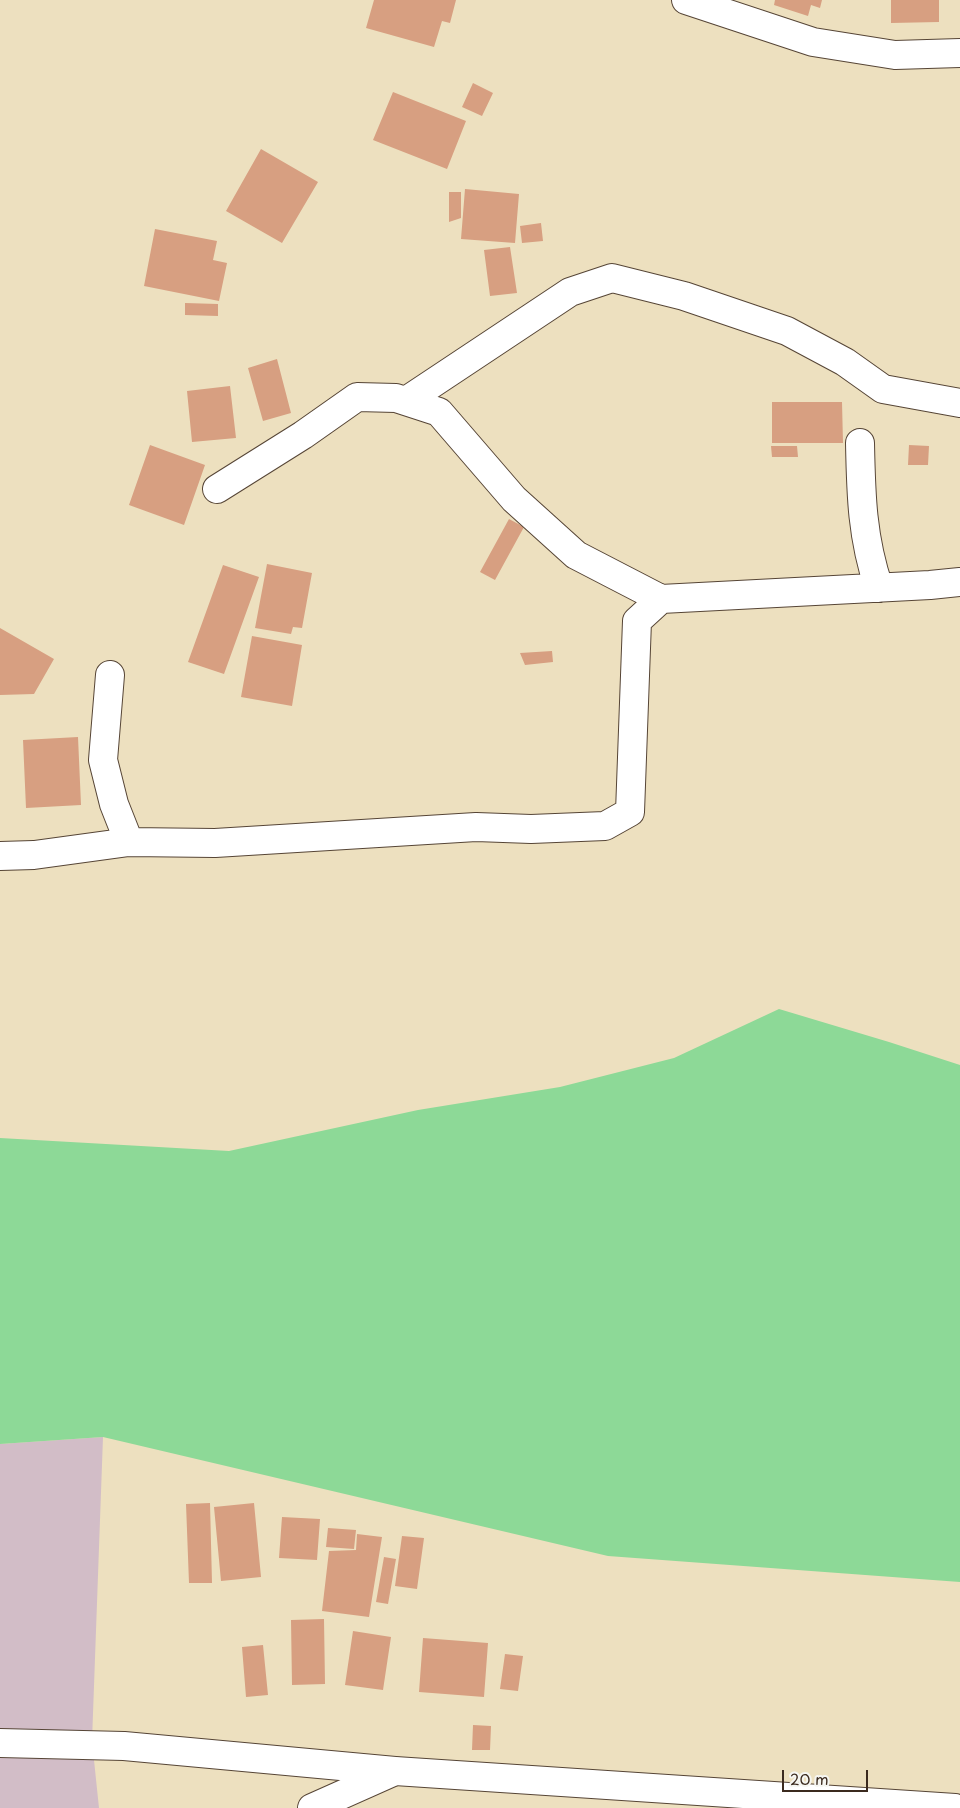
<!DOCTYPE html>
<style>
body{margin:0}
#map{position:relative;width:960px;height:1808px;overflow:hidden;background:#ede0bf;font-family:"Playpen Sans",sans-serif}
canvas{display:block}
.scale{position:absolute;left:782px;top:1770px;width:86px;height:22px;box-sizing:border-box;border:2px solid #3b2a1e;border-top:0;padding-left:6px;font-size:15px;line-height:18px;white-space:nowrap;color:#3b2a1e;-webkit-text-stroke:4px #f6f6f2;paint-order:stroke}
</style>
<div id="map">
<canvas width="960" height="1808"></canvas>
<div class="scale">20 m</div>
</div>
<script>
const c = document.querySelector('canvas').getContext('2d');
c.lineJoin = 'round';
function paint(path, color) { c.fillStyle = color; c.fill(path, 'evenodd'); }
function strokePath(path, color, width, dash) { c.strokeStyle = color; c.lineWidth = width; c.lineCap = dash ? 'butt' : 'round'; c.setLineDash(dash || []); c.stroke(path); }
const industrial = new Path2D(`
 M103 1437 92 1741 99 1808H0V1444Z`);
const green = new Path2D(`
 M779 1009 889 1042 960 1065V1582L608 1556 103 1437 0 1444V1138L229 1151 418 1110 560 1087 674 1058Z`);
const building = new Path2D(`
 M374 0H456L450 23 442 21 434 47 366 28Z
 M775 0H822L820 8 811 5 808 16 774 5Z
 M891 0H939V22L891 23Z
 M473 83 493 93 482 116 462 107Z
 M393 92 466 121 447 169 373 140Z
 M261 149 318 182 282 243 226 211Z
 M465 189 519 194 515 243 461 239Z
 M449 192H461V218L449 222Z
 M541 223 543 241 522 243 520 226Z
 M155 229 217 241 213 260 227 263 219 301 144 286Z
 M510 247 517 293 490 296 484 250Z
 M185 303 218 304V316L185 315Z
 M277 359 291 413 263 421 248 368Z
 M230 386 236 438 192 442 187 391Z
 M772 402H842L843 443H772Z
 M150 445 205 465 184 525 129 505Z
 M909 445 929 446 928 465H908Z
 M771 446H797L798 457H772Z
 M509 519 524 527 495 580 480 572Z
 M267 564 312 573 302 628 293 627 291 634 255 628Z
 M223 565 259 577 224 674 188 662Z
 M0 628 54 659 34 694 0 695Z
 M252 636 302 645 292 706 241 697Z
 M552 651 553 662 525 665 520 653Z
 M78 737 81 805 26 808 23 740Z
 M210 1503 212 1583H189L186 1504Z
 M254 1503 261 1577 221 1581 214 1507Z
 M282 1517 320 1519 317 1560 279 1558Z
 M328 1528 356 1530 354 1549 326 1547Z
 M357 1534 382 1537 369 1617 322 1611 329 1551 356 1550Z
 M402 1536 424 1538 417 1589 395 1586Z
 M384 1557 396 1559 388 1604 376 1602Z
 M324 1619 325 1684 292 1685 291 1620Z
 M353 1631 391 1637 383 1690 345 1685Z
 M423 1638 488 1643 484 1697 419 1692Z
 M263 1645 268 1695 246 1697 242 1647Z
 M505 1654 523 1656 518 1691 500 1689Z
 M473 1725 491 1726 490 1750H472Z`);
const minor = new Path2D(`
 M686 0 813 42 895 55 960 53
 M406 401 570 292 612 278 684 296 787 331 845 362 883 389 960 403
 M860 443C861 495 862 538 879 588
 M217 489 303 435 357 397 396 398 439 412 514 499 576 555 661 599 930 585 960 582
 M110 675 103 760 114 804 129 842
 M0 856 34 855 129 842 215 843 476 827 531 829 605 826 630 812 637 621 661 599
 M312 1808 395 1771`);
const major = new Path2D(`
 M0 1743 124 1746 395 1771 955 1808`);
paint(industrial, '#d2bdc7');
paint(green, '#8dd997');
paint(building, '#d79f81');
strokePath(minor, '#564536', 30);
strokePath(major, '#564536', 30);
strokePath(minor, '#fff', 28);
strokePath(major, '#fff', 28);
</script>
